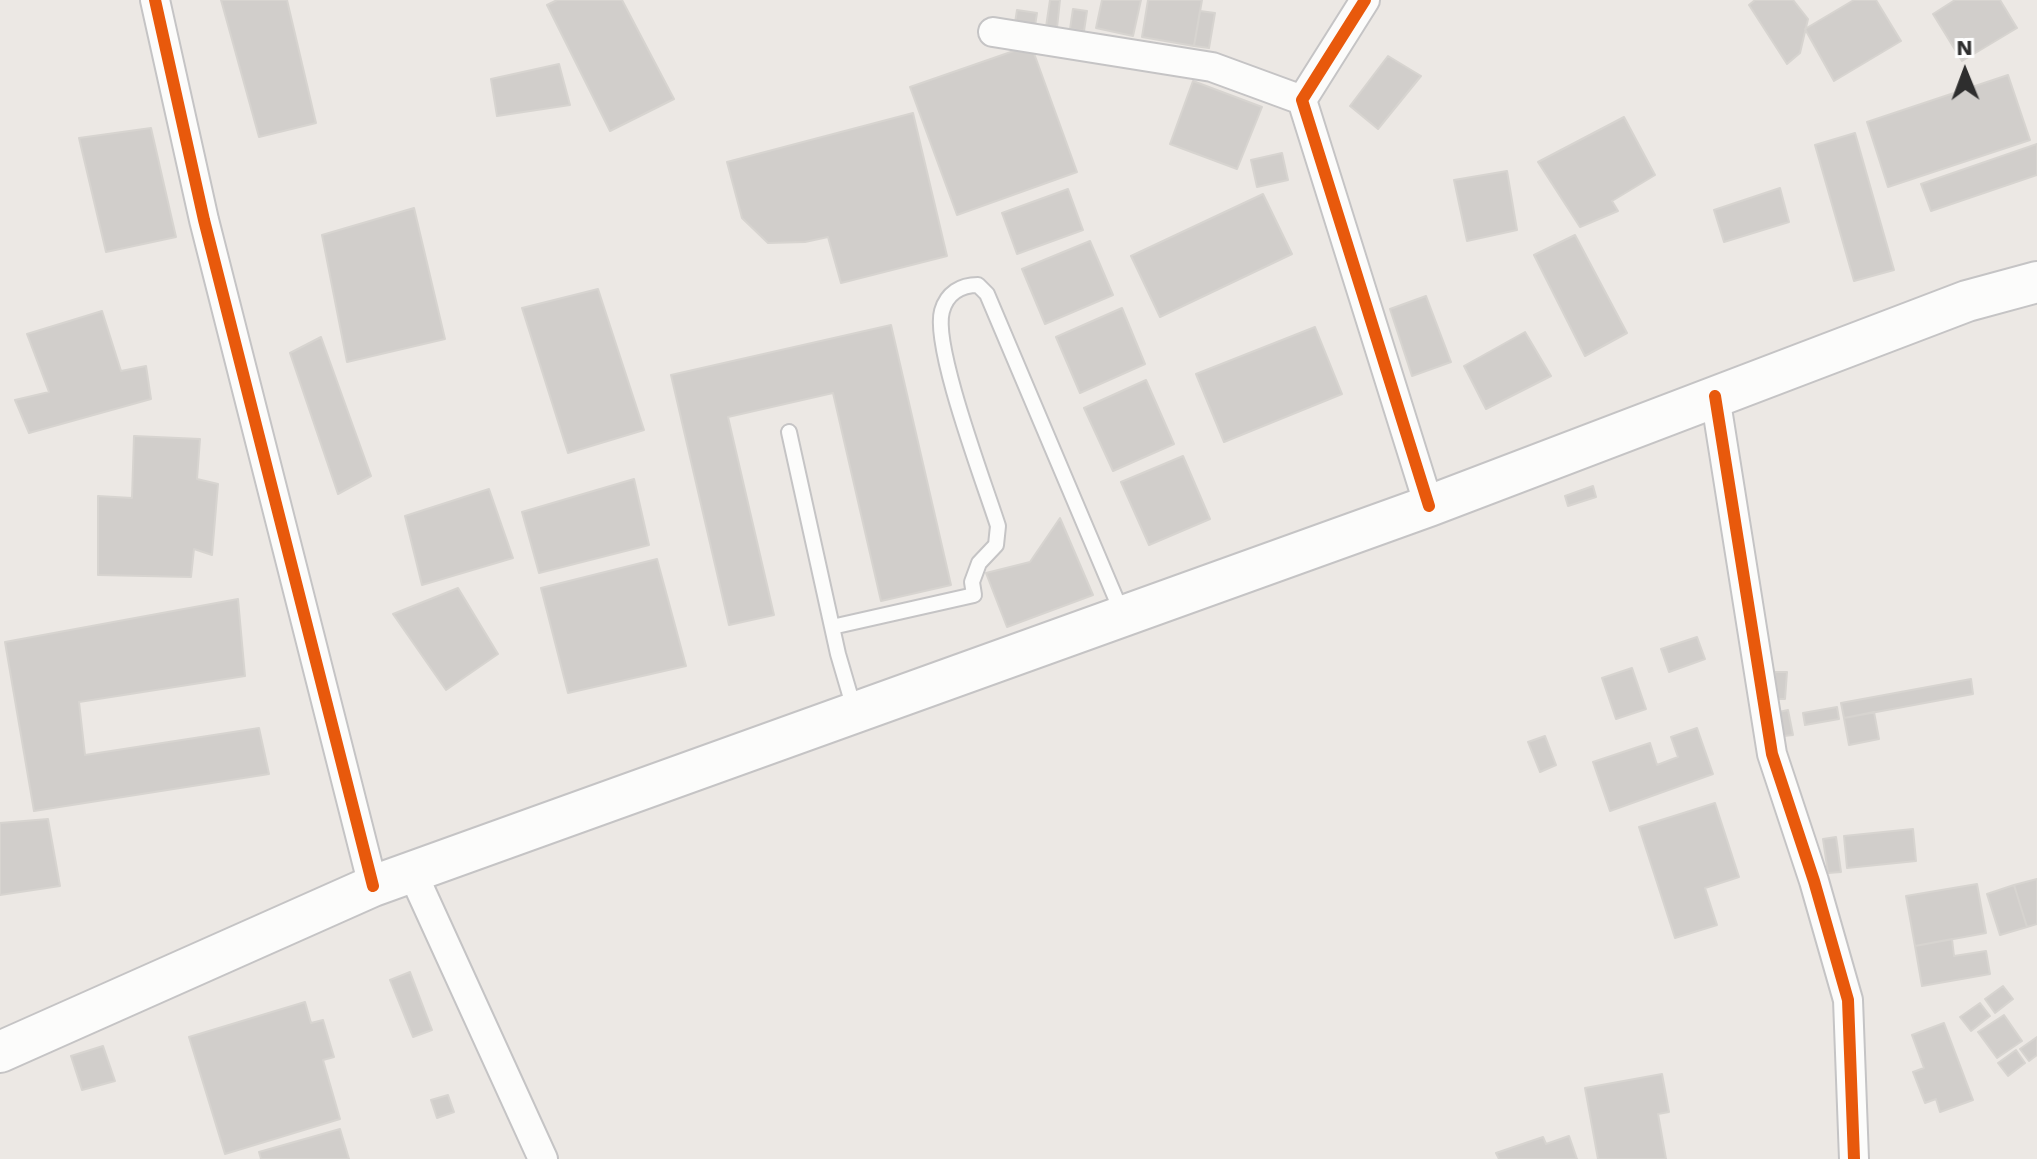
<!DOCTYPE html>
<style>
body{margin:0}
#map{position:relative;width:2037px;height:1159px;overflow:hidden;background:#ece8e4;font-family:"Work Sans",sans-serif}
canvas{display:block}
.north{position:absolute;left:1925px;top:32px;width:80px;height:80px;-webkit-text-stroke:6px #fff;paint-order:stroke;rotate:359deg;font-size:22px;font-weight:700;line-height:32px;text-align:center;color:#2e2e2e}
.north::after{content:'';display:block;margin:auto;width:28px;height:36px;background:#2e2e2e;clip-path:polygon(50% 0,100% 100%,50% 72%,0 100%)}
</style>
<div id="map">
<canvas width="2037" height="1159"></canvas>
<div class="north">N</div>
</div>
<script>
const c = document.querySelector('canvas').getContext('2d');
c.lineJoin = 'round';
function paint(path, color) { c.fillStyle = color; c.fill(path, 'evenodd'); }
function strokePath(path, color, width, dash) { c.strokeStyle = color; c.lineWidth = width; c.lineCap = dash ? 'butt' : 'round'; c.setLineDash(dash || []); c.stroke(path); }
const building = new Path2D(`
 M221 0H287L316 123 259 137Z
 M557 0H622L674 99 610 131 547 5Z
 M1050 0H1060L1057 28 1046 27Z
 M1102 0H1141L1133 36 1096 28Z
 M1148 0H1202L1194 46 1142 37Z
 M1755 0H1793L1808 19 1800 53 1787 64 1749 5Z
 M1854 0H1876L1901 41 1834 81 1805 29Z
 M1955 0H2000L2017 28 1962 61 1933 14Z
 M1073 9 1087 11 1084 31 1070 29Z
 M1017 10 1037 13 1035 26 1015 23Z
 M1200 11 1215 13 1209 48 1194 46Z
 M1031 45 1077 172 957 215 910 87Z
 M1388 56 1421 76 1378 129 1350 106Z
 M559 64 570 105 497 116 491 79Z
 M2008 75 2030 140 1888 187 1867 122Z
 M1193 81 1262 107 1237 169 1170 144Z
 M913 113 947 256 841 283 828 237 805 242 768 243 742 218 727 162Z
 M1624 117 1655 175 1612 201 1618 211 1580 227 1538 162Z
 M151 128 176 237 106 252 79 138Z
 M1855 133 1894 270 1854 281 1815 145Z
 M2037 144V175L1931 211 1921 184Z
 M1282 153 1288 180 1257 187 1251 160Z
 M1507 171 1517 230 1467 241 1454 180Z
 M1780 188 1789 222 1724 242 1714 210Z
 M1068 189 1083 230 1017 254 1002 213Z
 M1263 194 1292 254 1160 317 1131 256Z
 M414 208 445 339 347 362 322 235Z
 M1575 235 1627 333 1585 356 1534 255Z
 M1090 241 1113 295 1045 324 1022 269Z
 M598 289 644 430 568 453 522 308Z
 M1426 296 1451 362 1412 376 1390 309Z
 M1122 308 1145 364 1080 393 1056 337Z
 M102 311 121 371 146 366 151 399 29 433 15 400 49 392 27 334Z
 M891 325 951 585 881 601 833 393 728 417 774 615 729 625 671 375Z
 M1315 327 1342 394 1224 442 1196 374Z
 M1525 332 1551 376 1486 409 1464 366Z
 M321 337 371 476 338 494 290 353Z
 M1146 380 1174 444 1113 471 1084 408Z
 M134 436 200 439 197 479 218 484 212 555 194 549 191 577 98 575V496L132 498Z
 M1183 456 1210 519 1149 545 1121 482Z
 M634 479 649 545 539 573 522 512Z
 M1593 486 1596 497 1568 506 1565 496Z
 M489 489 513 558 422 585 405 516Z
 M1060 518 1093 595 1007 627 986 573 1030 562Z
 M657 559 686 666 568 693 541 588Z
 M458 588 498 654 446 690 393 614Z
 M238 599 245 676 79 702 85 755 259 728 269 774 34 811 5 642Z
 M1697 637 1705 659 1669 672 1661 649Z
 M1632 668 1646 709 1616 719 1602 678Z
 M1775 672H1787L1785 699H1774Z
 M1971 679 1973 694 1844 718 1841 703Z
 M1837 707 1839 719 1805 725 1803 713Z
 M1788 710 1793 735 1784 736 1779 712Z
 M1874 712 1879 739 1849 745 1844 718Z
 M1697 728 1713 774 1610 811 1593 762 1650 743 1657 765 1678 757 1671 737Z
 M1545 736 1556 765 1540 772 1528 742Z
 M1715 803 1739 877 1705 888 1717 925 1675 938 1639 827Z
 M48 819 60 886 0 895V823Z
 M1913 829 1916 861 1847 868 1844 836Z
 M1836 837 1841 872 1828 873 1823 839Z
 M2037 879V924L2027 927 2014 885Z
 M1977 884 1986 933 1915 946 1906 896Z
 M2014 885 2027 927 2000 935 1987 894Z
 M1952 939 1954 956 1986 951 1990 974 1922 986 1915 946Z
 M410 972 432 1030 413 1037 390 980Z
 M2003 986 2013 999 1995 1013 1985 999Z
 M305 1002 311 1023 323 1020 334 1057 323 1060 340 1119 225 1154 189 1037Z
 M1980 1003 1990 1016 1971 1031 1960 1017Z
 M2004 1015 2022 1041 1997 1058 1978 1032Z
 M1944 1023 1973 1100 1940 1112 1936 1099 1925 1103 1913 1072 1924 1068 1912 1035Z
 M2037 1037V1055L2029 1061 2020 1049Z
 M103 1046 115 1081 82 1090 71 1056Z
 M2016 1050 2025 1063 2008 1076 1998 1063Z
 M1662 1074 1669 1112 1658 1114 1666 1159H1598L1585 1088Z
 M448 1095 454 1112 437 1118 431 1100Z
 M340 1129 349 1159H261L259 1152Z
 M1569 1136 1577 1159H1499L1496 1153 1543 1137 1546 1144Z`);
const lane = new Path2D(`
 M789 432 838 654 855 712
 M832 627 974 595 972 582 979 563 996 545 998 526C985 485 932 346 942 311 947 293 961 285 978 285L987 294 1122 613`);
const street = new Path2D(`
 M155 0 204 220 373 886
 M1365 0 1302 100 1429 506
 M993 32 1212 67 1302 100
 M1715 396 1772 754 1814 881 1848 1000 1854 1159
 M413 874 543 1159`);
const secondary = new Path2D(`
 M0 1052 373 886 1429 506 1967 301 2037 282`);
const cycleway = new Path2D(`
 M155 0 204 220 373 886
 M1365 0 1302 100 1429 506
 M1715 396 1772 754 1814 881 1848 1000 1854 1159`);
paint(building, '#d1cecb');
strokePath(building, '#d7d4d0', 2);
strokePath(lane, '#c5c4c5', 18);
strokePath(street, '#c5c4c5', 32);
strokePath(secondary, '#c5c4c5', 44);
strokePath(lane, '#fcfcfb', 14);
strokePath(street, '#fcfcfb', 28);
strokePath(secondary, '#fcfcfb', 40);
strokePath(cycleway, '#e8590c', 12);
</script>
